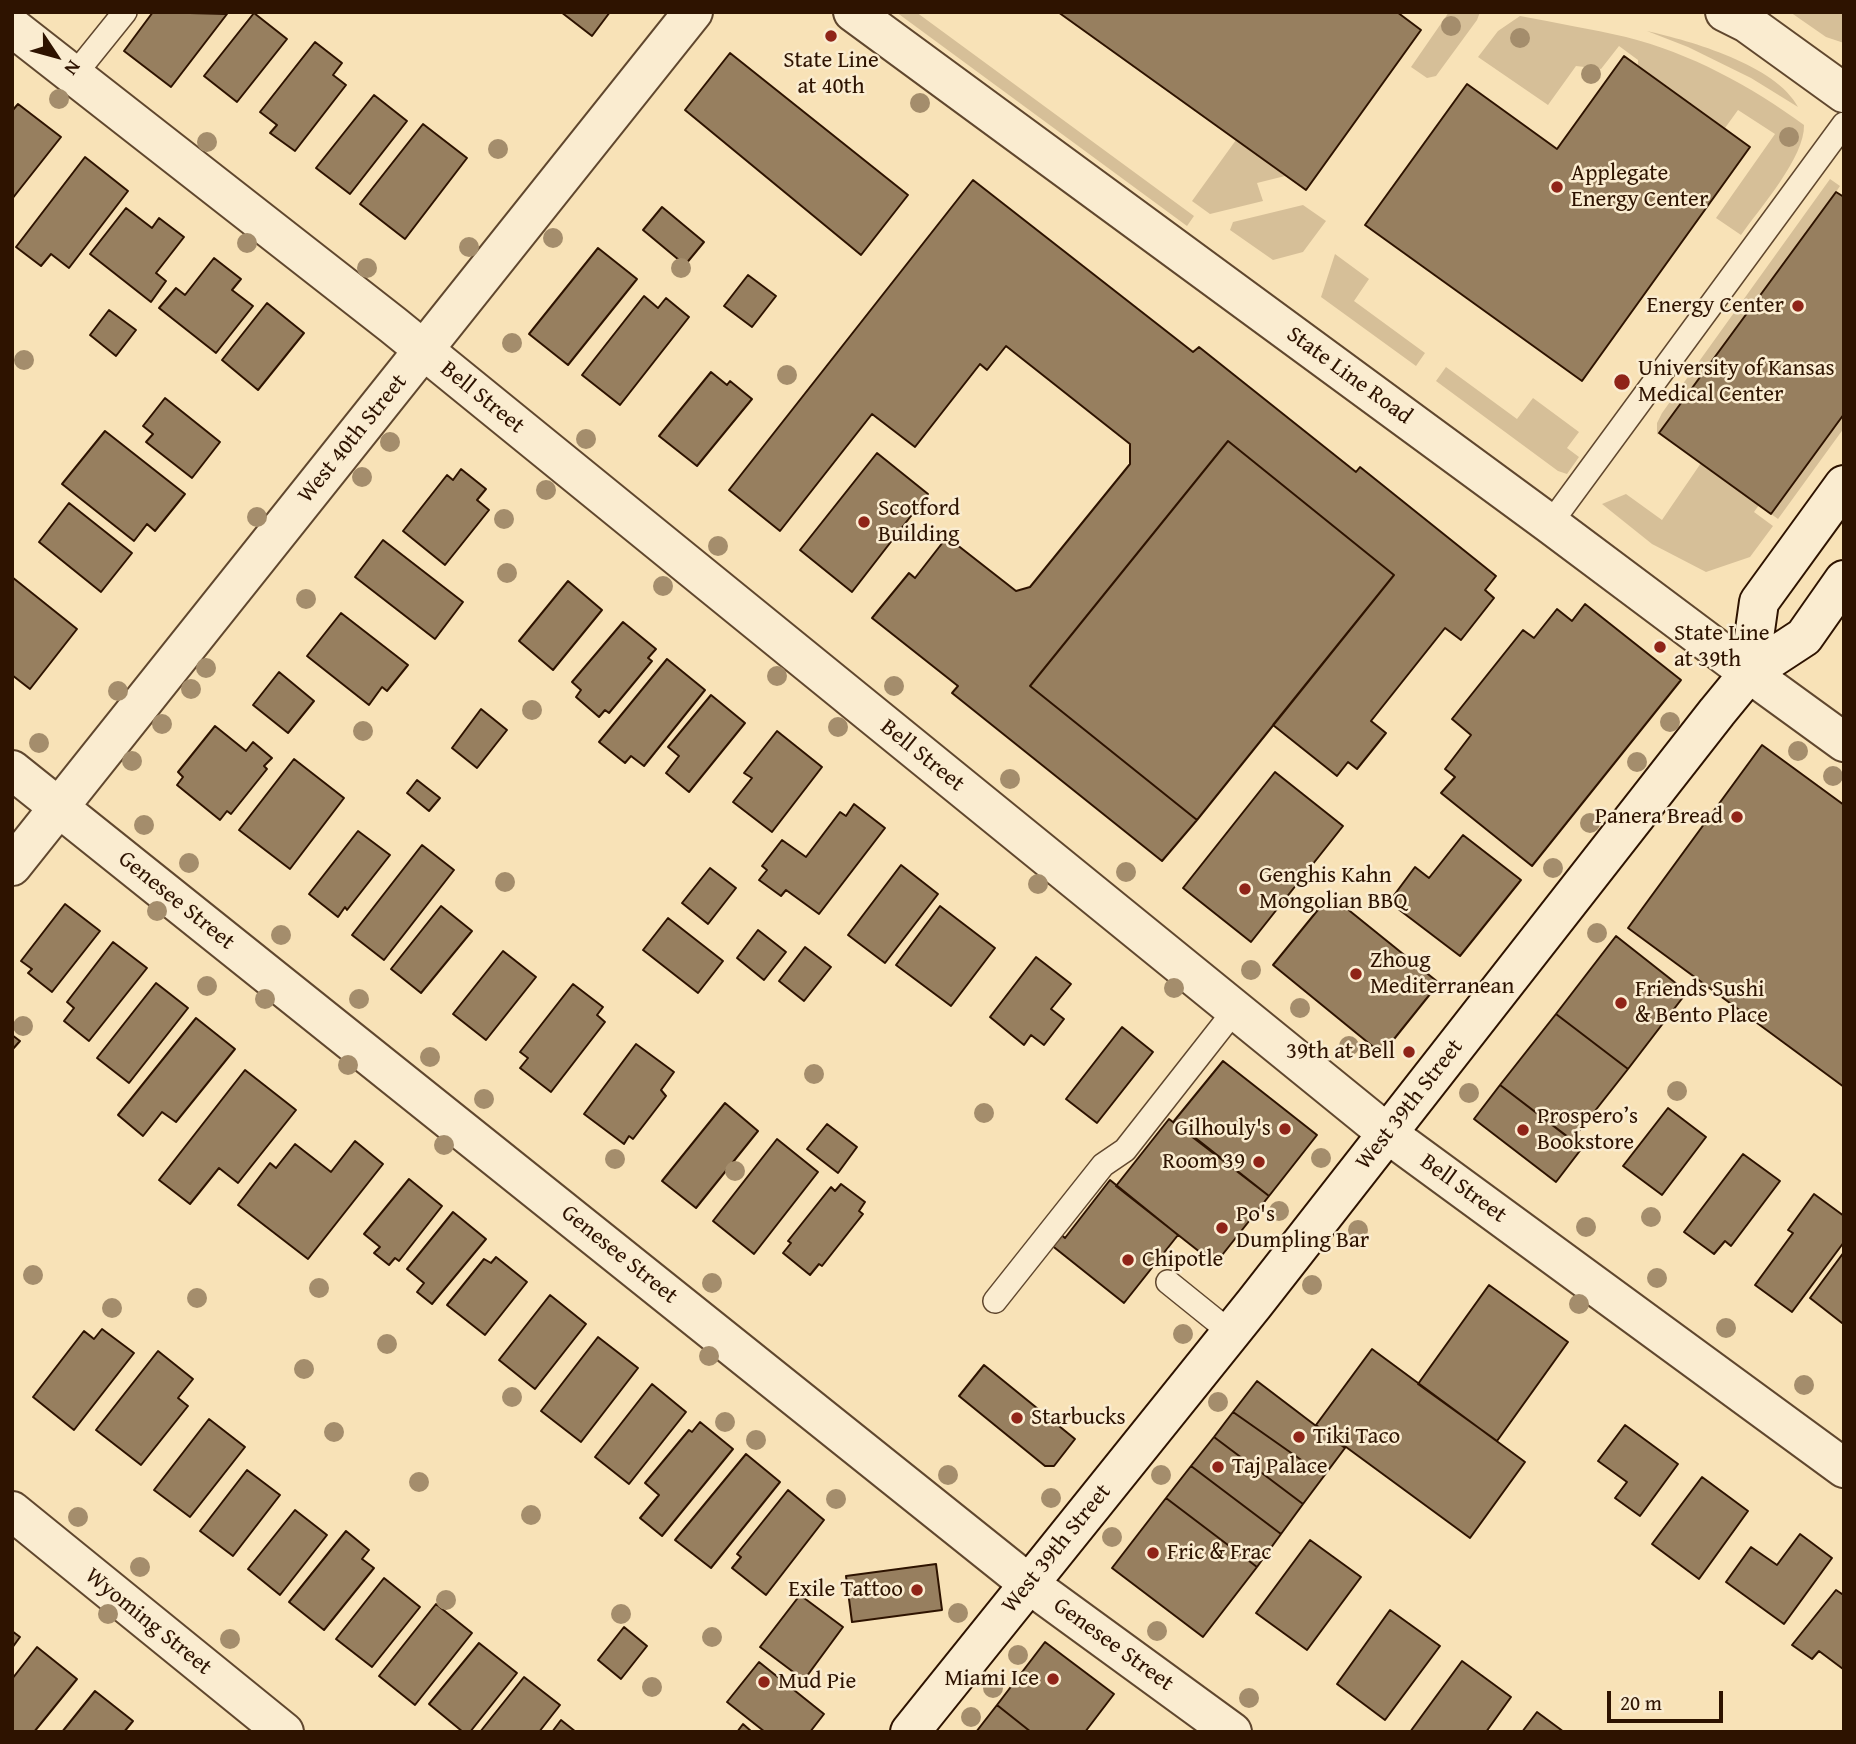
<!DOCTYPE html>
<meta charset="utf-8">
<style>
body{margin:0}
#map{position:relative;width:1856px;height:1744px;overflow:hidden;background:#f8e2b7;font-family:"Gentium Book Plus",serif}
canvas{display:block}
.frame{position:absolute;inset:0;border:14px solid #2e1300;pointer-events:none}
.north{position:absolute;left:21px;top:21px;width:70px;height:70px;-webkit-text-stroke:5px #faecd0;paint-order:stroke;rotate:126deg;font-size:19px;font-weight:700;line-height:28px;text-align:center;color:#2e1300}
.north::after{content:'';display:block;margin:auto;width:24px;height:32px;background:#2e1300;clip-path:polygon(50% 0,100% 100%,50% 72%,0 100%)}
.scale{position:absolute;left:1607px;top:1691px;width:116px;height:32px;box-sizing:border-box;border:4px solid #2e1300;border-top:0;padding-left:9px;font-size:21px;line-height:24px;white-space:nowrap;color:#2e1300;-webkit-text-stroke:5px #faecd0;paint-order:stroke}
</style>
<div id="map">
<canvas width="1856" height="1744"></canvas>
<div class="frame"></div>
<div class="north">N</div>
<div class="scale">20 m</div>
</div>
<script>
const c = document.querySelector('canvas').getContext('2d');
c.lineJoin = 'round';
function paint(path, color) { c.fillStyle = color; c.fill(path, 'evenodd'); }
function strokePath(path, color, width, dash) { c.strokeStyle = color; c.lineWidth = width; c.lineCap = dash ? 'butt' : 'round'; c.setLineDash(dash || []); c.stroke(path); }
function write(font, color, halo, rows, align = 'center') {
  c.font = font + ' "Gentium Book Plus",serif'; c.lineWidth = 5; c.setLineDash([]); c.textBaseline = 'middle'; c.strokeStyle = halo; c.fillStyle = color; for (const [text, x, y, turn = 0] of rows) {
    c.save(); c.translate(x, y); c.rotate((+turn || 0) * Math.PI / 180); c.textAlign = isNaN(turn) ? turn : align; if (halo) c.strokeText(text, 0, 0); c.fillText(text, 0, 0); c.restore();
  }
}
const green = new Path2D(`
 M896 12H916L1194 216 1187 226Z
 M1449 12H1480L1477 20 1436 76 1427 78 1411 67Z
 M1790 12H1841L1844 14V43L1826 37Z
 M1520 16C1556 23 1591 29 1626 37 1690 53 1751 86 1804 125 1805 157 1760 208 1741 235L1716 218 1775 134 1738 110 1725 128 1638 65V60L1619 46 1601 69 1576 66 1548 105 1478 57 1498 31Z
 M1647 31C1691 41 1776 65 1798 107L1751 78 1688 47Z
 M1236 140 1285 176 1257 183 1263 201 1210 214 1192 201Z
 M1830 179 1840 186 1836 192 1657 435V423L1662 413Z
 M1303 205 1326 221 1303 252 1273 260 1230 230 1233 222Z
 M1335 254 1369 279 1354 301 1425 353 1416 366 1321 297Z
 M1446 367 1517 419 1533 398 1579 432 1567 448 1579 457 1567 474 1558 471 1436 381Z
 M1844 414V428L1778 519 1771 514Z
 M1701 463 1759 505 1754 512 1773 526 1750 557 1706 572 1652 544 1602 504 1626 494 1662 520Z`);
const building = new Path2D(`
 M153 12 227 14 171 87 124 51Z
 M561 12H610L592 36Z
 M1058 12H1397L1421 30 1306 190Z
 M254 13 287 39 237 102 204 76Z
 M315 42 342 63 333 75 346 85 295 151 270 133 277 125 260 112Z
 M730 53 908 195 861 255 685 110Z
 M1624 56 1750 147 1582 381 1365 225 1467 84 1557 149Z
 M374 95 407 121 350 194 316 168Z
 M18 104 61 137 12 199V111Z
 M423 124 467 158 405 239 360 204Z
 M85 157 128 191 69 268 51 254 41 266 16 247Z
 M973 180 1193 352 1199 347 1356 472 1360 467 1496 576 1485 590 1494 598 1461 640 1445 628 1371 721 1386 733 1357 769 1348 762 1337 776 1273 725 1394 575 1228 441 1030 686 1197 820 1162 861 952 693 958 686 872 618 909 573 915 578 947 537 1016 591 1030 587 1130 464V444L1006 346 987 370 980 364 915 447 872 414 780 531 729 490Z
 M1836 192 1844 197V414L1771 514 1659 433Z
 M662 207 704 242 685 265 643 230Z
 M126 208 152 228 159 218 184 237 156 273 166 281 151 302 90 254Z
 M598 248 637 279 568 365 529 334Z
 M214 258 241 279 232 290 253 306 216 353 159 308 176 288 185 295Z
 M748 275 776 296 752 327 724 306Z
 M644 296 658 308 666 298 689 317 620 405 582 375Z
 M267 303 304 333 258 390 222 360Z
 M109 310 136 330 116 356 90 335Z
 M711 372 727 385 730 381 752 399 697 466 659 436Z
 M165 398 220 442 192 478 146 442 153 434 143 426Z
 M105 431 185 494 155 531 147 524 134 541 62 484Z
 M1228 441 1394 575 1197 820 1030 686Z
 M877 453 928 494 852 592 800 550Z
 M461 469 486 489 477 500 489 510 445 565 403 531 447 475 453 480Z
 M69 503 132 553 101 592 39 542Z
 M383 540 463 602 435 639 355 577Z
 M12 577 77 629 30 689 12 675Z
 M568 581 602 610 553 670 519 641Z
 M1585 604 1681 680 1532 866 1441 793 1455 777 1445 769 1471 735 1452 719 1523 630 1534 638 1557 609 1572 621Z
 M341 613 408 665 387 691 382 687 369 705 307 656Z
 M623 622 656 649 648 658 652 661 609 713 605 710 599 717 576 697 581 690 572 682Z
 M667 659 705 690 644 766 631 756 625 763 599 742Z
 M279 672 314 701 288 733 253 705Z
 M711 695 745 723 689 792 666 773 679 756 668 747Z
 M481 709 507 730 477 768 452 748Z
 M215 726 246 751 253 742 272 758 264 766 267 769 231 814 227 811 220 820 177 785 183 777 178 772Z
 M777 731 822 767 772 832 733 802 752 778 744 773Z
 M1762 745 1844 805V1087L1628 928Z
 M294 759 344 798 290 869 239 830Z
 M1275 772 1343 826 1251 942 1183 888Z
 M417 780 440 798 429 811 407 793Z
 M854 804 885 828 819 914 786 890 781 896 759 880 767 870 762 866 782 840 806 857 840 812 846 816Z
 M358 831 390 855 347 910 345 907 338 917 309 894Z
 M1463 835 1521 880 1460 956 1389 902 1415 867 1429 878Z
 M422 845 454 870 384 960 352 935Z
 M901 865 938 894 885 963 848 935Z
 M710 868 736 888 708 924 682 903Z
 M1330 895 1439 983 1382 1054 1273 965Z
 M65 904 100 931 52 992 28 973 32 969 21 961Z
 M441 906 472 931 421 993 391 969Z
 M940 906 995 948 951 1006 896 965Z
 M668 918 723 961 698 993 643 950Z
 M758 930 786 952 764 980 737 958Z
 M1616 936 1687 992 1628 1069 1556 1014Z
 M113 942 147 968 89 1041 64 1021 74 1008 67 1002Z
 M805 947 831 967 804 1001 779 981Z
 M503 951 536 977 486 1040 453 1014Z
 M1036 957 1071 984 1051 1009 1064 1019 1044 1045 1031 1035 1024 1045 990 1017Z
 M156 983 188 1008 129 1083 97 1058Z
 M573 984 603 1007 597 1015 605 1022 551 1092 520 1068 528 1058 520 1052Z
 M1556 1014 1628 1069 1572 1140 1500 1085Z
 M196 1018 235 1049 176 1122 162 1112 143 1136 118 1115Z
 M1122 1027 1153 1052 1097 1123 1066 1099Z
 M12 1035 20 1041 12 1050Z
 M636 1044 674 1072 661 1090 666 1096 633 1139 629 1136 624 1144 584 1114Z
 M1223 1061 1317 1135 1269 1196 1174 1121Z
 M245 1070 296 1110 238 1183 219 1168 190 1204 159 1180Z
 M1500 1085 1582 1148 1556 1182 1474 1119Z
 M725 1103 758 1131 696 1208 662 1181Z
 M1668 1108 1706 1137 1662 1195 1623 1166Z
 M1169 1119 1269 1196 1215 1264 1116 1186Z
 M827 1124 857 1147 838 1173 807 1149Z
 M777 1139 818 1172 754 1254 713 1221Z
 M355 1141 383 1164 308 1259 238 1205 270 1163 276 1168 295 1144 331 1172Z
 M1743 1154 1780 1181 1731 1246 1725 1241 1714 1254 1684 1232Z
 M409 1179 442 1206 399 1261 395 1258 389 1265 374 1253 380 1247 364 1234Z
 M1110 1180 1178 1235 1124 1303 1050 1244 1059 1233 1065 1238Z
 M841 1184 865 1202 859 1211 863 1214 822 1266 819 1264 810 1275 783 1253 791 1243 788 1241 831 1187 835 1191Z
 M1814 1194 1844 1216V1242L1792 1312 1755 1285 1793 1233 1788 1230Z
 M453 1212 486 1239 432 1304 417 1292 424 1283 407 1269Z
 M1844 1252V1321L1842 1323 1810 1298Z
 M496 1257 527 1282 485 1335 447 1305 484 1259 491 1263Z
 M1489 1285 1568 1342 1497 1441 1418 1384Z
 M550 1295 586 1324 535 1389 499 1360Z
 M102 1329 134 1353 74 1430 33 1397 84 1331 94 1339Z
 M598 1337 638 1368 581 1442 541 1411Z
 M1372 1349 1525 1462 1470 1538 1316 1425Z
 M158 1351 193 1379 178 1398 188 1406 141 1465 96 1430Z
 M984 1365 1075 1439 1054 1466H1045L959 1396Z
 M1257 1381 1345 1448 1324 1476 1233 1412Z
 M652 1384 686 1412 629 1484 595 1457Z
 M1233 1412 1324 1476 1303 1504 1214 1437Z
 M209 1419 245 1447 190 1517 154 1490Z
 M700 1422 733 1449 662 1536 640 1518 659 1495 645 1483 689 1430 692 1432Z
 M1625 1425 1678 1464 1640 1516 1615 1498 1627 1482 1598 1461Z
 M1214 1437 1303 1504 1281 1534 1191 1466Z
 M746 1454 780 1482 711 1568 675 1540Z
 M1191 1466 1281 1534 1257 1567 1166 1498Z
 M247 1470 280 1495 233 1556 200 1531Z
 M1702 1477 1748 1511 1699 1579 1652 1544Z
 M788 1490 824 1520 766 1595 732 1568 741 1557 737 1554Z
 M1166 1498 1257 1567 1203 1637 1112 1568Z
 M295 1510 327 1535 280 1595 248 1569Z
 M346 1531 369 1550 362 1559 374 1568 324 1630 289 1602Z
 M1800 1534 1832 1558 1784 1624 1726 1582 1751 1547 1777 1565Z
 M1310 1540 1361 1577 1307 1650 1256 1613Z
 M936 1564 942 1610 852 1622 846 1576Z
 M384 1578 420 1607 372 1667 336 1639Z
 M1836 1590 1842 1594 1844 1592 1843 1669 1819 1651 1812 1659 1792 1645Z
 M800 1595 843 1627 804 1680 760 1647Z
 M436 1604 472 1633 415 1705 379 1676Z
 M1390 1610 1440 1646 1385 1720 1337 1684Z
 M624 1627 647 1646 621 1679 598 1660Z
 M12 1631 20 1637 12 1648Z
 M1045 1642 1114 1694 1085 1732H1031L997 1705Z
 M479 1643 517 1673 470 1732H463L429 1704Z
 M37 1647 77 1679 34 1732H12V1679Z
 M1462 1661 1511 1697 1486 1732H1410Z
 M759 1662 824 1714 810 1732H765L727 1702Z
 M524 1677 560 1705 539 1732H480Z
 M95 1691 133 1721 124 1732H62Z
 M997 1705 1031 1732H976Z
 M1537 1712 1564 1732H1522Z
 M561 1720 576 1732H552Z
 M743 1724 752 1732H737Z`);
const service = new Path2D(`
 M75 74 125 12
 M1550 524 1844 124
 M1168 1282 1230 1332
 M995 1301 1103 1165 1125 1150 1235 1010`);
const minor = new Path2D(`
 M1725 12 1747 23 1844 93
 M12 27 393 325 1388 1134 1844 1468
 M1749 673 1844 742
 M12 770 1029 1584 1232 1732
 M12 866 693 12
 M12 1511 284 1732`);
const tertiary = new Path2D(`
 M853 12 1550 524 1749 673`);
const secondary = new Path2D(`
 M1749 673 1759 602 1844 485
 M910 1732 1254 1304 1717 712 1749 673 1804 637 1844 580`);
const trees = [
 [1451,26],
 [1520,38],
 [1591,74],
 [59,99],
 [920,103],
 [1789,137],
 [207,142],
 [498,149],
 [553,238],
 [247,243],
 [469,247],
 [367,268],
 [681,268],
 [512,343],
 [24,360],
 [787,375],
 [586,439],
 [390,442],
 [362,477],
 [546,490],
 [257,517],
 [504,519],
 [718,546],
 [507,573],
 [663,586],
 [306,599],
 [206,668],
 [777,676],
 [894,686],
 [191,689],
 [118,691],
 [532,710],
 [1670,722],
 [162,724],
 [838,727],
 [363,731],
 [39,743],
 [1798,751],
 [132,761],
 [1637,762],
 [1833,776],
 [1010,779],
 [1590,823],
 [144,825],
 [189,863],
 [1553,868],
 [1126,872],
 [505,882],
 [1038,884],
 [157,911],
 [1597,933],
 [281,935],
 [1251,970],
 [207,986],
 [1174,988],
 [265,999],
 [359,999],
 [1300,1008],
 [23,1026],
 [1349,1046],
 [430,1057],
 [348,1065],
 [814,1074],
 [1677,1091],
 [1469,1093],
 [484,1099],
 [984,1113],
 [444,1145],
 [1321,1158],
 [615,1159],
 [735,1171],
 [1279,1211],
 [1651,1217],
 [1586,1227],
 [1358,1230],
 [33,1275],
 [1657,1278],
 [712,1283],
 [1312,1285],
 [319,1288],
 [197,1298],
 [1579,1304],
 [112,1308],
 [1726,1328],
 [1183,1334],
 [387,1344],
 [709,1356],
 [304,1369],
 [1804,1385],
 [512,1397],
 [1218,1402],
 [725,1422],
 [334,1432],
 [756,1440],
 [948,1475],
 [1161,1475],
 [419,1482],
 [1051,1498],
 [836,1499],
 [531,1515],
 [78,1517],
 [1112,1537],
 [140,1567],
 [446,1600],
 [958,1613],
 [108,1614],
 [621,1614],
 [1157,1631],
 [712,1637],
 [230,1639],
 [1018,1655],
 [652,1687],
 [993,1688],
 [1249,1698],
 [971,1717]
];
const markers = [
 [831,36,7,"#8f2418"],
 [1557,187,7,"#8f2418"],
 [1798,306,7,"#8f2418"],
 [1622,382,9,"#8f2418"],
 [864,522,7,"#8f2418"],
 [1660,647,7,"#8f2418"],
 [1737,817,7,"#8f2418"],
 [1245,889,7,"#8f2418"],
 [1356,974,7,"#8f2418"],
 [1621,1003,7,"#8f2418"],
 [1409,1052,7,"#8f2418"],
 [1285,1129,7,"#8f2418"],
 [1523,1130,7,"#8f2418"],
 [1259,1162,7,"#8f2418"],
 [1222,1228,7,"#8f2418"],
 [1128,1260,7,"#8f2418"],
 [1017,1418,7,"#8f2418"],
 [1299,1437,7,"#8f2418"],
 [1218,1467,7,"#8f2418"],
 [1153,1553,7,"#8f2418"],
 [917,1590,7,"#8f2418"],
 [1053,1679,7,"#8f2418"],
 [764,1682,7,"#8f2418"]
];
const poiNames = [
 ["State Line",831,61,"center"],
 ["at 40th",831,87,"center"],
 ["Applegate",1571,174],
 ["Energy Center",1571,200],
 ["Energy Center",1784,306,"right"],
 ["University of Kansas",1638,369],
 ["Medical Center",1638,395],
 ["Scotford",878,509],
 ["Building",878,535],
 ["State Line",1674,634],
 ["at 39th",1674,660],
 ["Panera Bread",1723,817,"right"],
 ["Genghis Kahn",1259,876],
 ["Mongolian BBQ",1259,902],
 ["Zhoug",1370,961],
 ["Mediterranean",1370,987],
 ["Friends Sushi",1635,990],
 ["& Bento Place",1635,1016],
 ["39th at Bell",1395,1052,"right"],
 ["Prospero’s",1537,1117],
 ["Bookstore",1537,1143],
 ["Gilhouly's",1271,1129,"right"],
 ["Room 39",1245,1162,"right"],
 ["Po's",1236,1215],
 ["Dumpling Bar",1236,1241],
 ["Chipotle",1142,1260],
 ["Starbucks",1031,1418],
 ["Tiki Taco",1313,1437],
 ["Taj Palace",1232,1467],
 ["Fric & Frac",1167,1553],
 ["Exile Tattoo",903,1590,"right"],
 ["Miami Ice",1039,1679,"right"],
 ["Mud Pie",778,1682]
];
const streetNames = [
 ["State Line Road",1349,376,36],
 ["Bell Street",482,398,39],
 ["West 40th Street",353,439,-51],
 ["Bell Street",922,756,39],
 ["Genesee Street",176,901,39],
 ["West 39th Street",1410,1105,-52],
 ["Bell Street",1463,1189,36],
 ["Genesee Street",619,1255,39],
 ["West 39th Street",1057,1549,-51],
 ["Wyoming Street",148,1622,39],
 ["Genesee Street",1113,1645,36]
];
paint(green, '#d6bf98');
paint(building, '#977f5f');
strokePath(building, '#2e1300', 2);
strokePath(service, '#60472e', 26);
strokePath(minor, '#60472e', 42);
strokePath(tertiary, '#60472e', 42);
strokePath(secondary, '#2e1300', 42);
strokePath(service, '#faecd0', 23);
strokePath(minor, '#faecd0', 38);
strokePath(tertiary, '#faecd0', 38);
strokePath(secondary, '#faecd0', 38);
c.fillStyle = '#a48d6c';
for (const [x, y] of trees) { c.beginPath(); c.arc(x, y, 10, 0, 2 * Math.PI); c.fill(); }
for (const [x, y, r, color] of markers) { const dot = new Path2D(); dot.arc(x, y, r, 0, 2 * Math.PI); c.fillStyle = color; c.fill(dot); strokePath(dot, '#faecd0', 2.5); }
write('23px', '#2e1300', '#faecd0', poiNames, 'left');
write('23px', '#2e1300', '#faecd0', streetNames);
</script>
